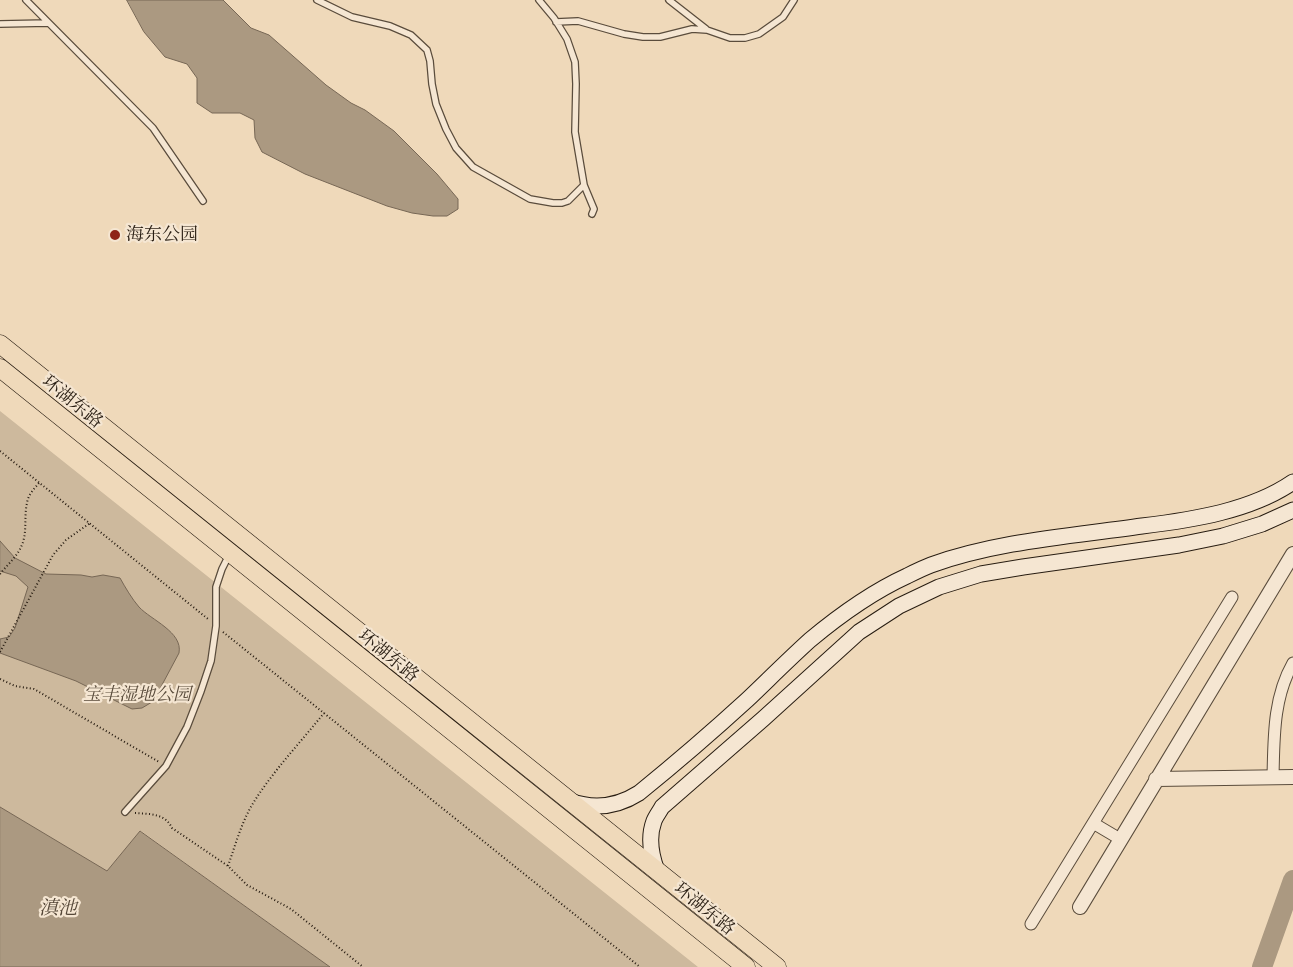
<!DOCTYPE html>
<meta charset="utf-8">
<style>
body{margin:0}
canvas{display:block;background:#efd9ba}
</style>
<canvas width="1293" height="967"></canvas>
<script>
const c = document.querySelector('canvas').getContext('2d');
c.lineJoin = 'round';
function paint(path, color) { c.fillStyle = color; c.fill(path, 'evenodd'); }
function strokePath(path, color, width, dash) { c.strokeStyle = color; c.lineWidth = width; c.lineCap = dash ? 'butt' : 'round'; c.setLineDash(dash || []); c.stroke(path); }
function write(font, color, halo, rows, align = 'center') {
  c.font = font + ' "EB Garamond","Noto Serif SC",serif'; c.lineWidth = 4.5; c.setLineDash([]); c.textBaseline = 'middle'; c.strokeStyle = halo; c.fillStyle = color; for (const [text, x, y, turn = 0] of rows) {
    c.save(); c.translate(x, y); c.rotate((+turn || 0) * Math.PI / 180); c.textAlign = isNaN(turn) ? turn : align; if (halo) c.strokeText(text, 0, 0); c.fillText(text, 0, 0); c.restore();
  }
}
const green = new Path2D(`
 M0 411 698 967H330L141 831 107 871 0 807Z`);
const water = new Path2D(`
 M127 0H223L251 28 269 35 326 85 351 103 365 110 394 131 437 174 458 199V209L447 216H433L412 213 387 206 305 174 262 152 255 138 254 120 240 113H212L197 103V78L187 64 165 57 144 32Z
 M0 541 15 558 46 574 81 575 92 577 103 575 120 578C125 587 132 599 139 607 151 620 183 632 179 653L155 698 152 702 142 708 132 709 76 681 0 653V639L9 637 15 628 28 587 16 576 0 571Z
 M0 807 107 871 140 831 330 967H0Z`);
const river = new Path2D(`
 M1262 967 1293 880`);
const path = new Path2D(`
 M0 451 208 619
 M0 574C8 564 19 555 23 542 27 529 24 516 27 503 28 495 34 489 39 483
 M223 632 640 967
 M0 652 53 555 66 540 90 523
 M0 679 15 686 34 689 159 762
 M135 813C149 814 165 813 172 828L228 866 247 885 291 909 363 967
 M228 866C235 846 241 824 252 805 272 772 300 743 324 713`);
const service = new Path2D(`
 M26 0 153 128 203 201
 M317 0 352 17 390 26 411 35 427 50 430 61 432 84 436 104 446 129 456 148 473 167 530 199 553 203H562L568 201 584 185
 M539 0 554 18 567 39 575 62 576 84 575 132 584 185 594 209 592 214
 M669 0 706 29
 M556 22 578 21 624 34 643 37H660L692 29 707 30 730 38H745L759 34 783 17 794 0
 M0 24 48 23
 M125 812 166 766 187 727 201 691 211 661 216 626V587L222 569 229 555`);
const minor = new Path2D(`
 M1273 777C1274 738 1273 698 1293 663
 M1093 823 1120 839
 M1031 924 1232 597`);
const tertiary = new Path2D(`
 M1156 779 1293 777
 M1080 907 1293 554`);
const secondary = new Path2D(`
 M570 801C595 810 617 807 639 793 676 763 712 732 747 700 768 680 789 659 810 640 840 615 872 592 907 576 915 572 923 568 931 565 998 541 1073 536 1142 526 1192 520 1251 511 1293 482
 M657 871C651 855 648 837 654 821 656 816 660 811 662 807L763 719 859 632 899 606 939 587 981 574 1023 567 1179 545 1223 536 1262 524 1293 510`);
const primary = new Path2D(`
 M0 344 777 967
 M0 368 746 967`);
const markers = [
 [115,235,6,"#8f2418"]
];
const poiNames = [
 ["海东公园",126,235]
];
const streetNames = [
 ["环湖东路",72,402,39],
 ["环湖东路",388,656,39],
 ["环湖东路",704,909,39]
];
const parkNames = [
 ["宝丰湿地公园",137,695]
];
const waterNames = [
 ["滇池",58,909]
];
paint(green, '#cdb99d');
paint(water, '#ab9981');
strokePath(water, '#776755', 1);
strokePath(river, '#ab9981', 20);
strokePath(service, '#5a4c3c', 8);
strokePath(minor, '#5a4c3c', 13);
strokePath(tertiary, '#5a4c3c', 16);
strokePath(secondary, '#281d12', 17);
strokePath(primary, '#281d12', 19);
strokePath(path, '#281d12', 2, [1, 2.5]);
strokePath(service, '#f5e6d2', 5.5);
strokePath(minor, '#f5e6d2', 11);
strokePath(tertiary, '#f5e6d2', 14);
strokePath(secondary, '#f5e6d2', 15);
strokePath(primary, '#efd9ba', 18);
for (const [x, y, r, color] of markers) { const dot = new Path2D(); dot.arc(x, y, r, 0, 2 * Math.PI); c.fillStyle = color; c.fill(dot); strokePath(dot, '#f5e6d2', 2); }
write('18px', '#281d12', '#f5e6d2', poiNames, 'left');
write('18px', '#281d12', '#f5e6d2', streetNames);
write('italic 18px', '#5a4c3c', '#f5e6d2', parkNames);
write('italic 19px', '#564839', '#f5e6d2', waterNames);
</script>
